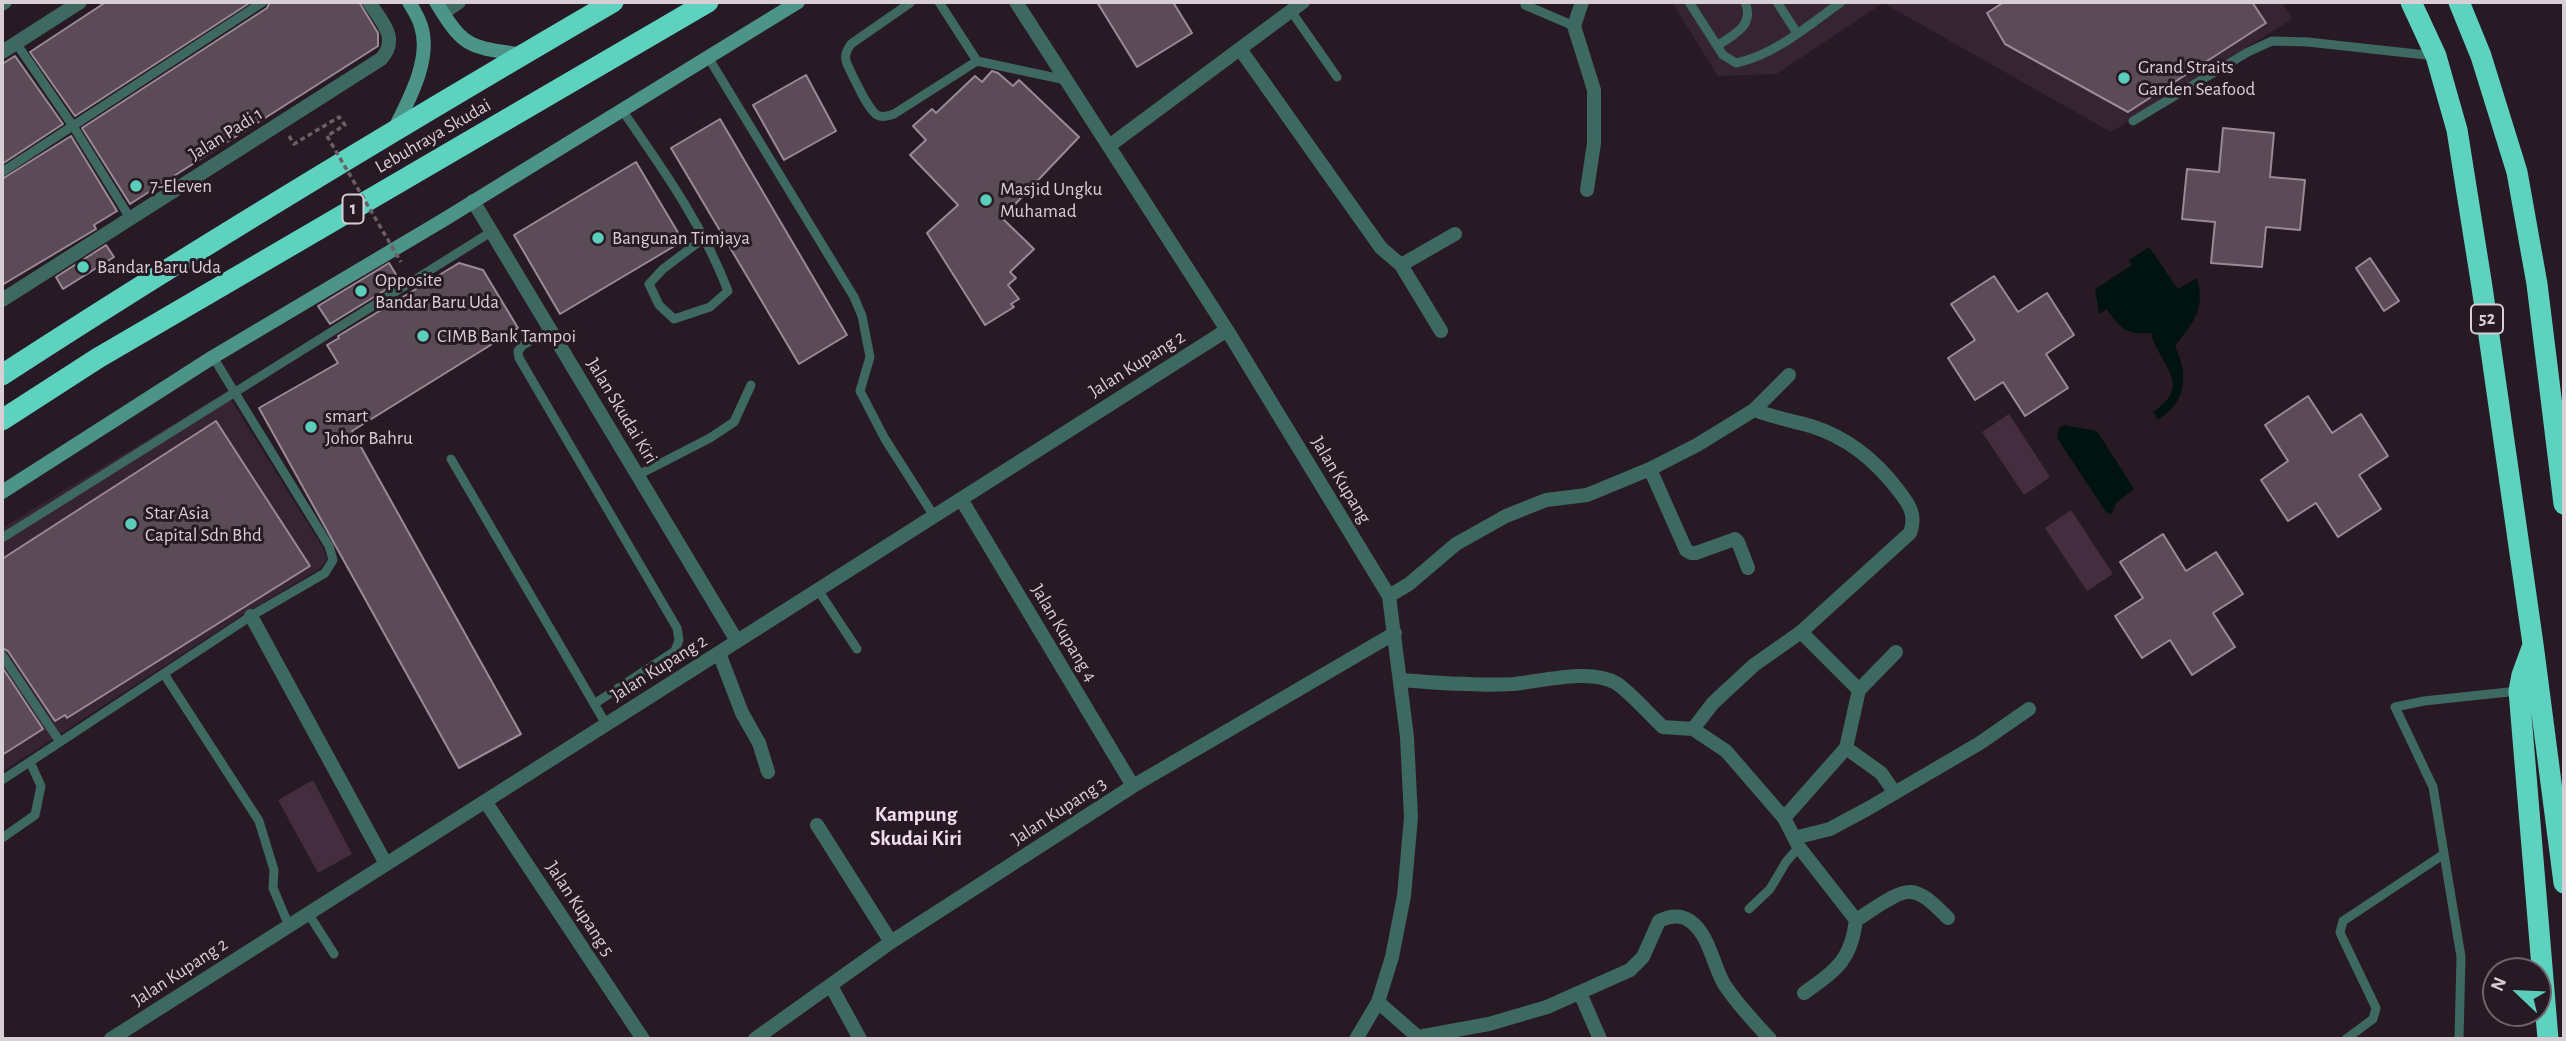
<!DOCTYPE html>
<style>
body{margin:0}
#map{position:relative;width:2566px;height:1041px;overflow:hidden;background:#281a24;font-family:"Alegreya Sans",sans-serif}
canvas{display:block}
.frame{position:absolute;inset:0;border:4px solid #d8ced5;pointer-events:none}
.north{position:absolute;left:2482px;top:957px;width:70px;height:70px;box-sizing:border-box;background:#281a24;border:2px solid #6e626b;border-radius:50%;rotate:293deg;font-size:19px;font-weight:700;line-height:28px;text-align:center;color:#d8ced5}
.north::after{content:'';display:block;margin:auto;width:24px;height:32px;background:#5bcebb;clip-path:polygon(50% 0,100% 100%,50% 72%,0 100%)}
</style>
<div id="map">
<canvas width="2566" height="1041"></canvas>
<div class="frame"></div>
<div class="north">N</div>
</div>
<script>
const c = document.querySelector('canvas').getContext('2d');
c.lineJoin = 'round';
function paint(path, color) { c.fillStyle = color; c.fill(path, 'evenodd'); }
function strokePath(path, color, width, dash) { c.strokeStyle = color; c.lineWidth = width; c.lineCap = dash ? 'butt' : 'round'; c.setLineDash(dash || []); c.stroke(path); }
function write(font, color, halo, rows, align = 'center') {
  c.font = font + ' "Alegreya Sans",sans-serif'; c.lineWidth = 6; c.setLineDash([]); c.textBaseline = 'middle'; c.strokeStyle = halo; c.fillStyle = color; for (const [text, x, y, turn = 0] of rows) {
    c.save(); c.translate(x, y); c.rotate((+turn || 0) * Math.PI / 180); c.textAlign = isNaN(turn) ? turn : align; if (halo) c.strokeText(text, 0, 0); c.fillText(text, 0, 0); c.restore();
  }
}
const built = new Path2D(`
 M1672 2H2282L2292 19 2111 132 1883 3 1776 74 1718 76Z
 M226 392 323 548 327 560 321 568 241 616 2 772V528Z`);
const green = new Path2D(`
 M2009 414 2050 477 2024 495 1982 432Z
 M2071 510 2113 574 2087 591 2045 528Z
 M313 780 352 854 318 873 278 800Z`);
const water = new Path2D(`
 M2149 247 2178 289 2197 278C2206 310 2193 322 2175 346 2189 375 2187 401 2158 420L2153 412C2195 384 2159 366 2151 333 2128 336 2118 327 2107 309L2099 314 2095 289 2132 265 2129 260Z
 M2064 425 2097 431 2134 489 2116 503 2112 514 2106 512 2057 438 2059 428Z`);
const building = new Path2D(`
 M106 2H251L75 116 30 52Z
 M270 2H359L378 33V46L130 204 82 128 267 8Z
 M1097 2H1173L1192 33 1137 67Z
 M2004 2H2252L2266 23 2128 112 2005 44 1987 13Z
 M15 56 63 124 2 164V64Z
 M992 71 998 73 1013 86 1019 80 1079 137 1002 218 1034 249 1010 272 1016 278 1008 285 1019 299 1011 304 1014 307 985 325 927 233 958 205 910 155 926 140 913 126 932 109 936 113 975 76 982 82Z
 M806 75 836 131 784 160 753 105Z
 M720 119 847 335 799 364 671 148Z
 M2223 128 2274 133 2270 177 2305 180 2300 230 2266 227 2262 267 2211 263 2215 222 2182 219 2187 169 2219 172Z
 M71 136 117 211 94 225 96 229 2 285V179Z
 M636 162 683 241 560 314 514 235Z
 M106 245 114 257 63 289 56 277Z
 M2370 258 2399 301 2384 311 2356 268Z
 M389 263 400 281 330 324 318 306Z
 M459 263 483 270 518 328 352 431 521 734 459 768 259 408 338 363 327 345 339 338 338 336Z
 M1994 276 2018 312 2047 293 2074 335 2046 354 2068 388 2025 416 2003 382 1975 400 1948 358 1975 340 1951 304Z
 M2308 396 2332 433 2361 414 2388 456 2359 475 2381 509 2338 537 2316 503 2288 521 2261 480 2288 461 2265 425Z
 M216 421 310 566 67 718 65 715 55 721 8 651 2 648V559Z
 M2163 534 2186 571 2216 552 2243 594 2213 613 2235 647 2192 675 2170 640 2142 658 2115 616 2143 598 2120 562Z
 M2 667 43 729 2 755Z`);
const path = new Path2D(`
 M289 136 294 144 339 117 345 125 327 136`);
const lane = new Path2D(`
 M939 2 977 61 1066 80
 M1689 2 1723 55 1736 63C1775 55 1809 25 1841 2
 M1777 2 1797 33
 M910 3 851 44C846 51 844 56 847 64 853 76 867 108 877 115 883 118 889 116 894 114L977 61
 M1525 5 1574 26
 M1291 11 1337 77
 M16 43 73 126 130 218
 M1717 46C1734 34 1755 26 1745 2
 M708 57 854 297 862 316 870 357 860 391 885 439 934 516
 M622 110C662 168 703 225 728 291L710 307 674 319 659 305 649 284 663 269 704 238
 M2133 121 2248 52 2272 41 2308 42 2435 56
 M2 172 263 2
 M550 330 523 345 518 351 519 358 677 628 679 640 675 651 594 704
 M451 459 606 724
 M638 475 710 438 734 422 751 385
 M2 538 491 232
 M818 590 857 649
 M2 655 60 742 251 616 325 573 333 560 329 546 213 357
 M164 674 259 821 274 870 273 888 289 926
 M2 780 60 742
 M2 838 35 815 41 786 30 762
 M1749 909 1770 889 1786 862 1799 847
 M308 913 334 954
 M2346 1039 2373 1019 2376 1008 2342 937 2340 932 2343 921 2444 854
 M2459 1039 2461 957 2433 787 2395 707 2424 701 2518 691`);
const street = new Path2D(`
 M1016 2 1227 330 1389 596 1407 737 1411 817 1404 896 1392 957 1378 1002 1356 1039
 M1582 2 1574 26 1594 90V143L1587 190
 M2 4 5 2
 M443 13 459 2
 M1240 49 1381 248 1401 265 1455 234
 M2 52 80 2
 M1109 146 1303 2
 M473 201 737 641
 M1401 265 1441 331
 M2 300 381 59C400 38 381 21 369 2
 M1650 469 1686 550 1691 553H1696L1735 539 1738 542 1748 568
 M961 499 1133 786
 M1389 596 1409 584 1456 544 1506 516 1546 500 1587 495 1650 469 1697 445 1754 410 1789 375
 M251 616 386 864
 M1801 632 1859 690
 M719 653 742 713 759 743 768 772
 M1401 680C1438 683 1477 686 1514 684 1543 681 1590 668 1616 683 1629 691 1651 716 1663 727L1693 729 1726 751 1784 818 1799 847 1856 920C1851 961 1836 970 1804 993
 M1693 729 1713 703 1754 665 1801 632 1910 533C1917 515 1909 504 1898 490 1876 461 1846 437 1811 426 1792 421 1773 417 1754 410
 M1846 748 1881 773 1895 793
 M485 801 643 1039
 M1784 818 1846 748 1859 690 1896 652
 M817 825 891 942
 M1794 838 1830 829 1869 808 1980 743 2029 709
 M1856 920C1869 913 1897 890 1911 892 1925 893 1938 909 1948 918
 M831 986 860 1039
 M1580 993 1600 1039
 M1378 1002 1418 1037 1489 1024 1547 1007 1630 970 1643 957 1659 921C1669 916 1680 914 1690 921 1709 934 1713 965 1724 984 1737 1004 1754 1022 1770 1039
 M111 1039 1227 330
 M755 1039 891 942 1133 786 1395 633`);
const secondary = new Path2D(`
 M436 2C465 50 469 46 523 55
 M394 130C408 101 432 60 421 26 419 18 413 9 409 2
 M2 492 213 357 445 219 798 2`);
const highway = new Path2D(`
 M2411 2 2436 56 2457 130 2482 287 2533 644 2564 883
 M2459 2 2481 56 2517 172 2537 284 2564 504
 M2 375C202 245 407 122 613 2
 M2 420 98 358 708 2
 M2533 645 2522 675 2519 691 2548 1039`);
const pathBridge = new Path2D(`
 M327 136 401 262`);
const markers = [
 [2124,78,7,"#5bcebb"],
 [136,186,7,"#5bcebb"],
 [986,200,7,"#5bcebb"],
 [598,238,7,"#5bcebb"],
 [83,267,7,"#5bcebb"],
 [361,291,7,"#5bcebb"],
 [423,336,7,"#5bcebb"],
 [311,427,7,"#5bcebb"],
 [131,524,7,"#5bcebb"]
];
const shields = [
 [353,209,21],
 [2487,319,32]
];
const shieldNames = [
 ["1",353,209],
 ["52",2487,319]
];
const poiNames = [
 ["Grand Straits",2138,67],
 ["Garden Seafood",2138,89],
 ["7-Eleven",150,186],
 ["Masjid Ungku",1000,189],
 ["Muhamad",1000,211],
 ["Bangunan Timjaya",612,238],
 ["Bandar Baru Uda",97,267],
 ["Opposite",375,280],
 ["Bandar Baru Uda",375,302],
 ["CIMB Bank Tampoi",437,336],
 ["smart",325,416],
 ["Johor Bahru",325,438],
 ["Star Asia",145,513],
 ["Capital Sdn Bhd",145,535]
];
const streetNames = [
 ["Jalan Padi 1",226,134,-32],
 ["Lebuhraya Skudai",433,136,-30],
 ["Jalan Kupang 2",1137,364,-32],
 ["Jalan Skudai Kiri",622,411,59],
 ["Jalan Kupang",1341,480,59],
 ["Jalan Kupang 4",1064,633,59],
 ["Jalan Kupang 2",659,668,-32],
 ["Jalan Kupang 3",1059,811,-33],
 ["Jalan Kupang 5",580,909,57],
 ["Jalan Kupang 2",180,972,-33]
];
const neighbourhoodNames = [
 ["Kampung",916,815],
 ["Skudai Kiri",916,839]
];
paint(built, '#372432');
paint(green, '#432d3e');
paint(water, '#00130f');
paint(building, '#5b4b56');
strokePath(building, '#9b8996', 2);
strokePath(path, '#6b5e67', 3.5, [5, 3.5]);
strokePath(lane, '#3e6961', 9);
strokePath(street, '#3e6961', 14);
strokePath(secondary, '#4c9487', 14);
strokePath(highway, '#5cd2bf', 21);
strokePath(pathBridge, '#6b5e67', 3.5, [5, 3.5]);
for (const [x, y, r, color] of markers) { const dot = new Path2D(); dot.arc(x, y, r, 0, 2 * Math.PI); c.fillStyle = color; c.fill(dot); strokePath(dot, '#281a24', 2.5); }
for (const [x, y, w] of shields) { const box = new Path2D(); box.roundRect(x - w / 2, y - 14.5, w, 29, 5); c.fillStyle = '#281a24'; c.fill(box); strokePath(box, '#d8ced5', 2); }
write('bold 18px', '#d8ced5', null, shieldNames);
write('19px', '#d8ced5', '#281a24', poiNames, 'left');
write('19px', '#d8ced5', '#281a24', streetNames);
write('bold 21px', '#f1ddeb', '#281a24', neighbourhoodNames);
</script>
